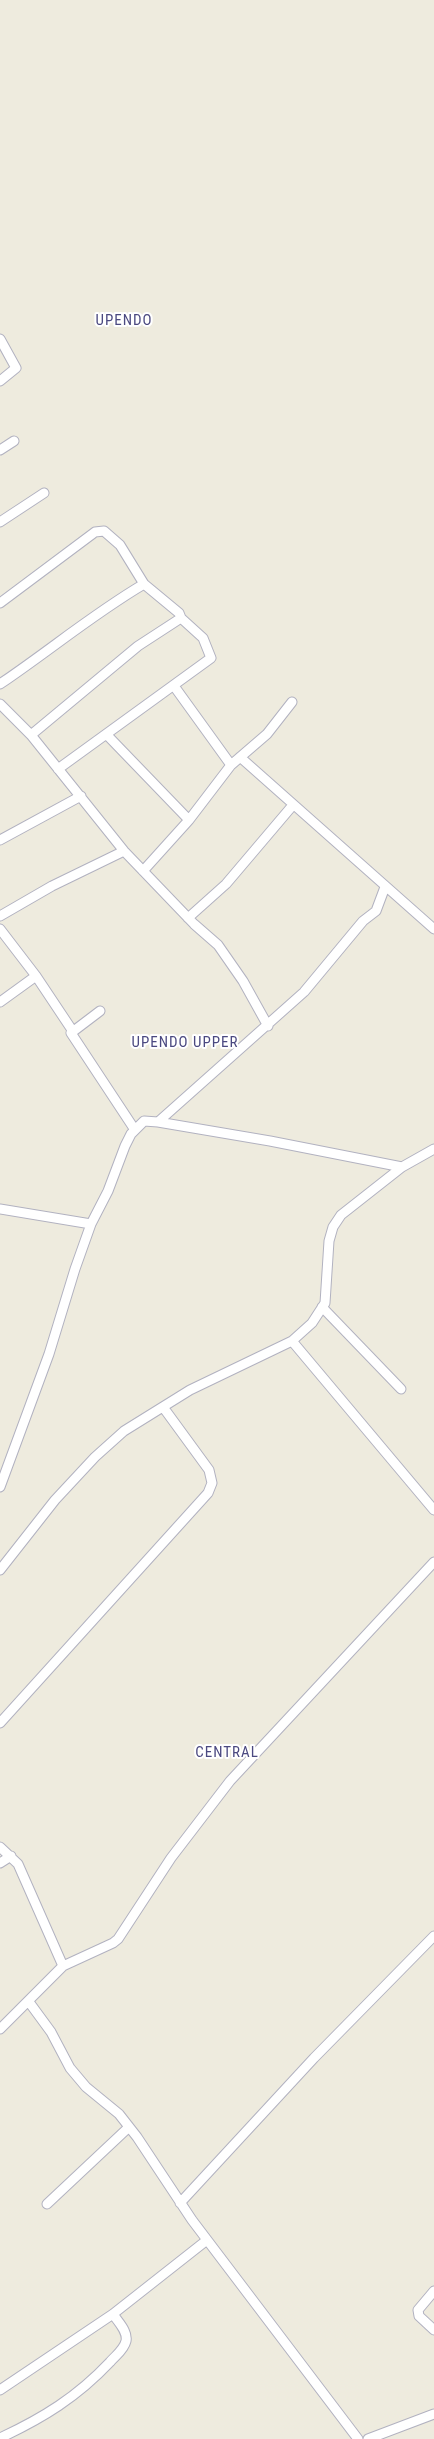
<!DOCTYPE html>
<style>
body{margin:0}
canvas{display:block;background:#eeebde}
</style>
<canvas width="434" height="2439"></canvas>
<script>
const c = document.querySelector('canvas').getContext('2d');
c.lineJoin = 'round';
function strokePath(path, color, width, dash) { c.strokeStyle = color; c.lineWidth = width; c.lineCap = dash ? 'butt' : 'round'; c.setLineDash(dash || []); c.stroke(path); }
function write(font, color, halo, rows, align = 'center') {
  c.font = font + ' "Roboto Condensed",sans-serif'; c.lineWidth = 4; c.setLineDash([]); c.textBaseline = 'middle'; c.strokeStyle = halo; c.fillStyle = color; for (const [text, x, y, turn = 0] of rows) {
    c.save(); c.translate(x, y); c.rotate((+turn || 0) * Math.PI / 180); c.textAlign = isNaN(turn) ? turn : align; if (halo) c.strokeText(text, 0, 0); c.fillText(text, 0, 0); c.restore();
  }
}
const minor = new Path2D(`
 M0 339 16 368 0 381
 M0 450 14 441
 M0 522 44 493
 M0 603 95 532 104 531 120 545 144 584 179 613 181 618 203 638 211 658 58 769
 M0 684C49 651 93 614 144 584
 M174 686 231 765
 M0 704 31 735 124 851 194 924 218 945 243 981 268 1026
 M31 735 138 646 181 618
 M107 735 189 820
 M240 757 434 929
 M0 840 81 796
 M143 871 189 820 231 765 267 734 292 702
 M0 916 52 886 124 851
 M188 918 226 884 293 805
 M0 929 36 976 72 1030
 M0 1002 36 976
 M100 1011 71 1033 135 1130
 M158 1122 270 1141 402 1167
 M0 1209 91 1224
 M322 1307 401 1389
 M292 1341 434 1510
 M0 1487 49 1354 75 1269 91 1224 108 1191 125 1146 131 1134 144 1121 158 1122 304 992 363 921 376 911 385 887
 M0 1570 55 1500 95 1457 124 1431 190 1390 292 1341 312 1323 325 1303 329 1241 333 1227 341 1215 402 1167 434 1149
 M0 1723 208 1493 212 1483 209 1470 163 1407
 M0 1847 18 1864 63 1966
 M0 1863 11 1856
 M29 2002 51 2032 70 2068 86 2087 119 2114 137 2137 192 2220 358 2439
 M0 2029 63 1966 113 1943 118 1939 171 1858 230 1781 434 1562
 M180 2203 314 2058 434 1936
 M47 2204 129 2127
 M434 2291 418 2310 419 2316 434 2330
 M0 2390 113 2314 207 2240
 M0 2438C43 2418 77 2397 110 2362 115 2356 124 2350 126 2341 128 2331 118 2322 113 2314
 M368 2439 434 2414`);
const quarterNames = [
 ["UPENDO",124,321],
 ["UPENDO UPPER",185,1043],
 ["CENTRAL",227,1753]
];
strokePath(minor, '#b2b2c0', 11);
strokePath(minor, '#fff', 9);
c.letterSpacing = '1px';
write('15px', '#4b4980', '#fff', quarterNames);
c.letterSpacing = '0px';
</script>
